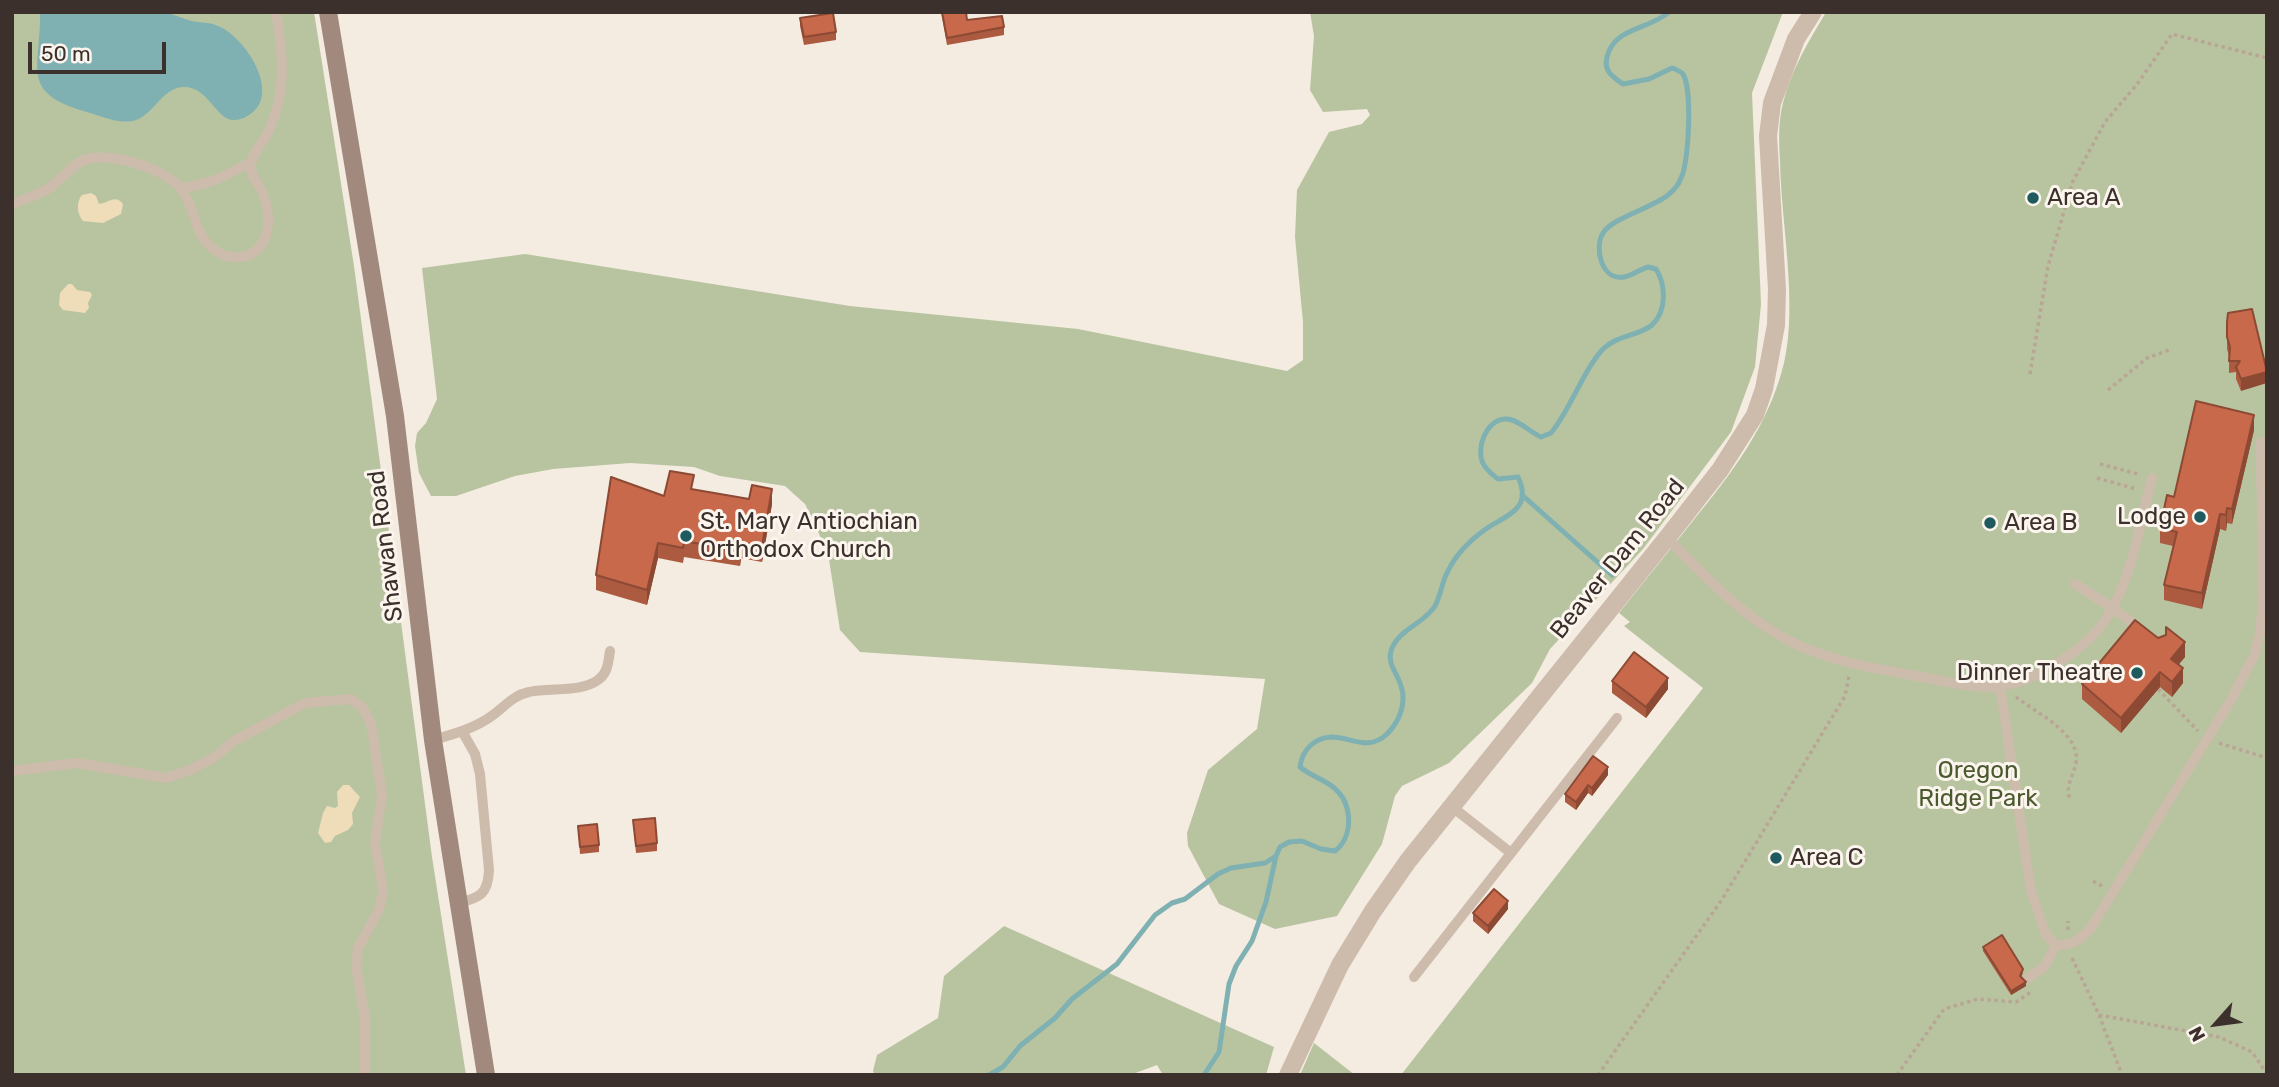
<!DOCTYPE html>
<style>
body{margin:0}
#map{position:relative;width:2279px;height:1087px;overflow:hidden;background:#f4ebe1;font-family:Rubik,sans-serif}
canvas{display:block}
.frame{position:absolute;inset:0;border:14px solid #3b302b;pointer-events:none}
.north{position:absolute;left:2181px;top:989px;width:70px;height:70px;-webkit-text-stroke:5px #fbf5ee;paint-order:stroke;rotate:242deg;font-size:19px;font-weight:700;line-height:28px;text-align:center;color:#3b302b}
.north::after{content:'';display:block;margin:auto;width:24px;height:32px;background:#3b302b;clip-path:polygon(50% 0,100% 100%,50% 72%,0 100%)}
.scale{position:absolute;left:28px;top:42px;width:138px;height:32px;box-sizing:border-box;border:4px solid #3b302b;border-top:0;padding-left:9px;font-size:21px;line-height:24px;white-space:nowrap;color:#3b302b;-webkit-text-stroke:5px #fbf5ee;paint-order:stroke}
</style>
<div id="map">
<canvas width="2279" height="1087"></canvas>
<div class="frame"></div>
<div class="north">N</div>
<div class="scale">50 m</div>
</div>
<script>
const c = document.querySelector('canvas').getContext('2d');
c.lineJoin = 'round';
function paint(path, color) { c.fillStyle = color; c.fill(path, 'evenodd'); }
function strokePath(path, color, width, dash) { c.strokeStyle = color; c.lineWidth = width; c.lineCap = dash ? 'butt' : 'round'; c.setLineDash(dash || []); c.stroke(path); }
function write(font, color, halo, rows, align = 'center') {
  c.font = font + ' Rubik,sans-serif'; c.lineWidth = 6; c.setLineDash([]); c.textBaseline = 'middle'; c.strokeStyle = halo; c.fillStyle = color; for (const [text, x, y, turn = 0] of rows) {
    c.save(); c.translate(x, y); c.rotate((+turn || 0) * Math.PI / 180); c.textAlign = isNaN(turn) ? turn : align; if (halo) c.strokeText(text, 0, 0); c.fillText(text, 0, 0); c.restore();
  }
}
const green = new Path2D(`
 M12 12H314L354 266 432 857 466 1075H12Z
 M1310 12H1783L1752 93 1761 304 1755 367 1731 432 1643 549 1550 649 1532 683 1449 763 1402 786 1395 796 1382 844 1337 916 1275 929 1219 904 1188 846 1187 833 1208 770 1257 729 1265 679 860 652 840 630 828 553 805 504 785 486 720 476 694 467 630 463 553 469 515 476 456 496H431L419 473 415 446 417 433 426 423 437 399 422 268 525 254 850 306 1078 329 1287 371 1303 360V322L1295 237 1297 190 1329 132 1362 124 1370 115 1367 109 1323 112 1310 90 1314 36Z
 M1826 12H2267V1075H1401L1703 688 1624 626 1630 622 1619 613C1643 583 1668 552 1692 522 1732 473 1769 425 1784 363 1798 304 1781 223 1780 161 1779 142 1778 122 1783 103 1791 70 1809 41 1826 12Z
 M1004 926 1274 1047 1266 1075H1163L1157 1065 1130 1075H875L873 1071 877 1055 938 1018 944 976Z
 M1314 1043 1355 1075H1300Z`);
const sand = new Path2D(`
 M91 193 96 196 99 204C109 203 115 194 123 204L121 214 103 223 83 221C77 214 76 202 82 195Z
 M68 284H72L77 290 90 292 92 295 88 303 89 308 85 313 63 310 59 305 60 293Z
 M343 785H349L360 797 352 813 353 824 348 830 335 836 331 842 325 843 318 833 323 813 327 806 335 808 338 806 337 792Z`);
const water = new Path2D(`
 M40 12C70 12 100 12 130 12 142 12 156 10 167 13 175 15 184 19 192 21 201 23 210 22 218 26 243 35 280 90 253 112 248 116 242 120 234 120 215 120 209 86 183 87 162 88 154 114 136 120 121 125 104 117 90 113 18 93 41 71 40 12Z`);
const stream = new Path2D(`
 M1522 495 1612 575
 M989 1075 1003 1067 1020 1046 1055 1018 1072 999 1117 964 1155 915 1172 903 1185 899 1218 874 1231 868 1265 863 1276 856
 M1204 1075 1219 1052 1229 984 1236 966 1252 941 1266 902 1276 856 1280 847 1289 842 1302 841 1321 849 1335 851C1354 836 1353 803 1333 787 1323 779 1311 776 1300 767 1302 751 1313 738 1331 737 1352 737 1368 752 1387 734 1399 722 1407 703 1401 686 1398 674 1387 664 1391 651 1398 629 1424 624 1435 606 1441 595 1442 581 1448 571 1455 556 1469 541 1483 531 1503 516 1534 511 1518 477L1498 479C1491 474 1482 466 1481 457 1478 440 1491 414 1512 420 1520 422 1532 433 1541 437L1551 433C1571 409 1582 372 1603 349 1617 335 1639 336 1652 325 1667 311 1666 285 1656 269L1648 267C1641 269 1631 276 1624 277 1601 281 1594 247 1603 233 1612 218 1652 208 1668 195 1673 191 1679 184 1681 178 1689 164 1693 84 1682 73 1681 72 1673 68 1672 68L1649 79 1623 84C1613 77 1603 71 1607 57 1614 27 1649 30 1669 12`);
const path = new Path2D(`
 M2030 374 2048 266 2073 181 2105 122 2138 83 2172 34 2267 58
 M2108 390 2147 358 2169 350
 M2100 464 2138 474
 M2097 478 2136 489
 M2158 689 2198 731
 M2016 697C2036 713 2081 733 2076 763 2073 777 2065 786 2070 799
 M2219 743 2267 758
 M2093 881 2102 886
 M2068 930V921
 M2072 958 2099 1015 2122 1075
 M2099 1015 2219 1037 2252 1052 2267 1074
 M1598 1075 1721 901 1845 696 1849 676
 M1897 1075 1944 1009 1978 999 2016 1002 2031 992`);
const service = new Path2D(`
 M181 188C208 185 228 175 251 162
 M12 205C25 198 39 195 51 187 62 179 71 165 84 160 109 151 166 168 182 190 199 214 192 240 223 255 231 258 242 258 249 255 272 243 271 215 263 194 259 184 250 176 251 165 252 153 263 143 268 132 287 95 283 51 276 12
 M1667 538C1702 573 1736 610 1779 635 1823 661 1873 668 1922 677 1948 682 1974 689 2001 686 2037 681 2086 649 2106 619 2132 580 2140 522 2152 478
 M2075 584 2113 608 2141 630
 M2000 686 2031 891 2046 935 2056 945C2073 946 2080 939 2091 928L2231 700 2255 654 2260 633 2263 604 2261 442
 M433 740C454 734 476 728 493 715 505 706 514 695 529 692 550 687 580 693 598 680 608 673 608 663 610 651
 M12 771 77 763 166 778 190 770 215 757 234 741 305 703 351 699 362 707 371 723 382 795 375 843 383 891 379 910 358 948 356 966 365 1018V1075
 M1451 806 1511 853
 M458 903C480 898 488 894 489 870L480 774 475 754 462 731
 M1414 977 1617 718
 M2027 979 2045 966 2056 945`);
const tertiary = new Path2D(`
 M1288 1075 1340 965 1373 911 1408 861 1667 538 1720 470 1755 415 1764 389 1776 325 1777 289 1768 136 1772 103 1796 39 1813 12`);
const secondary = new Path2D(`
 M328 12 395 416 433 740 486 1075`);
const wall = new Path2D(`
 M941 12H966L967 20 1004 27V35L947 45Z
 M800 18 836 32V40L804 45 800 26Z
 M2252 309 2241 391 2236 379V372L2229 373V356L2227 349V322Z
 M2254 430 2232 524 2227 523 2226 531 2220 529 2202 609 2164 600V585L2173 546 2160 543V528L2174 497Z
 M694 490 772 504 762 562 741 558 740 566 684 557 683 563 658 558 647 605 596 590V575L664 496Z
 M2185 657 2178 665 2183 683 2172 697 2160 687 2121 733 2082 699V684Z
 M1612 681 1668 689 1646 718 1612 693Z
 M1608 775 1592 796 1588 793 1576 810 1565 802V794Z
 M633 820 657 843V851L636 853Z
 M578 826 599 845V852L580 854Z
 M1508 909 1488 934 1473 921V913Z
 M1983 947 2023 973 2021 978 2026 986 2011 995 1983 951Z`);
const shadedWall = new Path2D(`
 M2267 372V383L2241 391V379Z
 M2254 415V430L2232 524V509Z
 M772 489V504L762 562V546Z
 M2227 508V523L2226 531V515Z
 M2220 514V529L2202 609V593Z
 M658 543V558L647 605V590Z
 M741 543V558L740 566V551Z
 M2185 642V657L2171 674V659Z
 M2183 668V683L2172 697V682Z
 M2160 672V687L2121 733V718Z
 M1668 678V689L1646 718V707Z
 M1608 767V775L1592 796V788Z
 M1588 785V793L1576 810V802Z
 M1508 901V909L1488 934V926Z
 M2026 982V986L2011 995V991Z`);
const building = new Path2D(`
 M942 12H966L967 20 1002 16 1004 27 947 38Z
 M833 13 836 32 804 37 800 18Z
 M2252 309 2267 372 2241 379 2236 367 2240 361H2229L2230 347 2227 337V322L2228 313Z
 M2196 401 2254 415 2232 509 2227 508 2226 515 2220 514 2202 593 2164 585 2177 532 2160 528 2167 495 2174 497Z
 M670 471 694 475 691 489 749 499 752 485 772 489 762 546 741 543 740 551 684 541 683 548 658 543 647 590 596 575 611 477 664 496Z
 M2135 620 2158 638 2166 635V627L2185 642 2171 659 2183 668 2172 682 2160 672 2121 718 2082 684Z
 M1634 652 1668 678 1646 707 1612 681Z
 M1593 756 1608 767 1592 788 1588 785 1576 802 1565 794Z
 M655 818 657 843 636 846 633 820Z
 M597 824 599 845 580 847 578 826Z
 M1494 889 1508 901 1488 926 1473 913Z
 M2002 935 2023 969 2020 976 2026 982 2011 991 1983 947Z`);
const markers = [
 [2033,198,7,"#1f5a5e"],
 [2200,517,7,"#1f5a5e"],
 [1990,523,7,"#1f5a5e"],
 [686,536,7,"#1f5a5e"],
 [2137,673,7,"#1f5a5e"],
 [1776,858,7,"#1f5a5e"]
];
const poiNames = [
 ["Area A",2047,198],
 ["Lodge",2186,517,"right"],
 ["St. Mary Antiochian",700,522],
 ["Orthodox Church",700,550],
 ["Area B",2004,523],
 ["Dinner Theatre",2123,673,"right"],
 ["Area C",1790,858]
];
const streetNames = [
 ["Shawan Road",386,546,-97],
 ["Beaver Dam Road",1618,559,-51]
];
const parkNames = [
 ["Oregon",1978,771],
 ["Ridge Park",1978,799]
];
paint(green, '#b8c4a0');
paint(sand, '#efdcb8');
paint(water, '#7fb0b2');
strokePath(stream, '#7fb0b2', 5);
strokePath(path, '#b9a596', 3.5, [3.5, 3.5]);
strokePath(service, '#cdbbac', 10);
strokePath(tertiary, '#cdbbac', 18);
strokePath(secondary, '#a18a7d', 18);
paint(wall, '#ac5a40');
paint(shadedWall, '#8c4a34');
paint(building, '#c8694b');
strokePath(building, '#8c4a34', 2);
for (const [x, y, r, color] of markers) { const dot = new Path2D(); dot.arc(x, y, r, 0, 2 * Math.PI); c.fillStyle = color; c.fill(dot); strokePath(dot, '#fbf5ee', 2.5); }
write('24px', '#3b302b', '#fbf5ee', poiNames, 'left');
write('24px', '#3b302b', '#fbf5ee', streetNames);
write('24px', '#4a5a2e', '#fbf5ee', parkNames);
</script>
